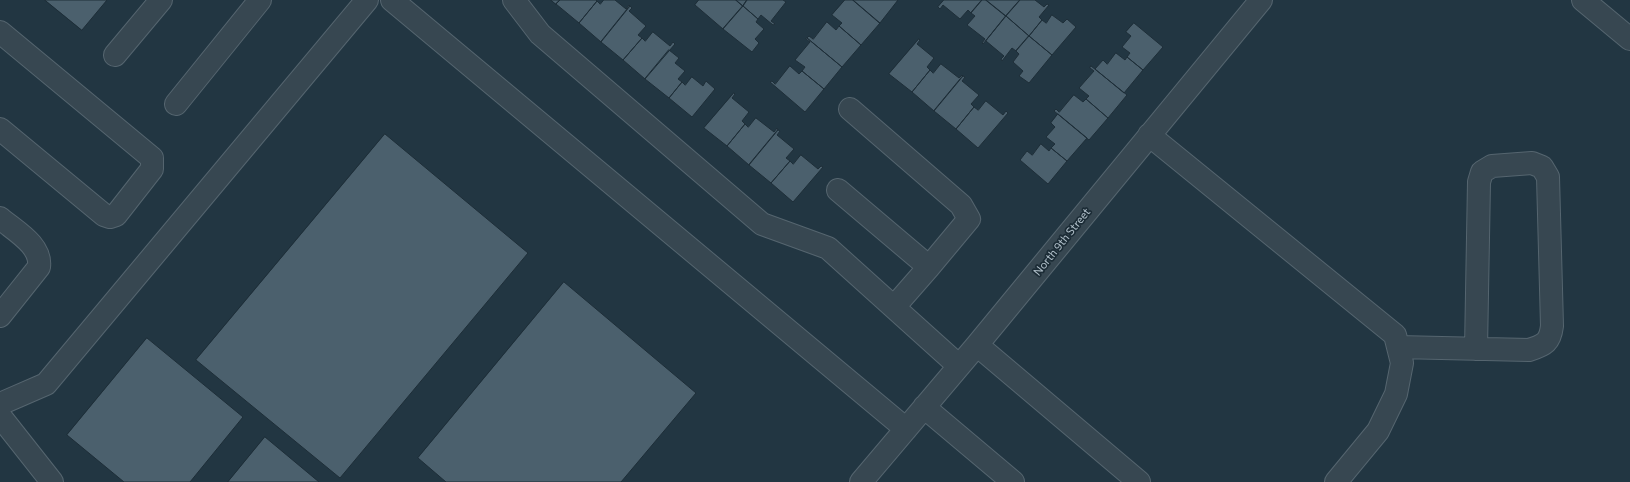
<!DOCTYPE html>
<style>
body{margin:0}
canvas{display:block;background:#223642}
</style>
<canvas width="1630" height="482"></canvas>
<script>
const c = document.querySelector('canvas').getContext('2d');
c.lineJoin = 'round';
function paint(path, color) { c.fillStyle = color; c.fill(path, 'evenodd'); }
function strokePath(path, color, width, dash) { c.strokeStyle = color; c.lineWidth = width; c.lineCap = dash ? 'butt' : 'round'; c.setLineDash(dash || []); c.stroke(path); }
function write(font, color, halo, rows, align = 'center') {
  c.font = font + ' Commissioner,sans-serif'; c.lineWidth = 3.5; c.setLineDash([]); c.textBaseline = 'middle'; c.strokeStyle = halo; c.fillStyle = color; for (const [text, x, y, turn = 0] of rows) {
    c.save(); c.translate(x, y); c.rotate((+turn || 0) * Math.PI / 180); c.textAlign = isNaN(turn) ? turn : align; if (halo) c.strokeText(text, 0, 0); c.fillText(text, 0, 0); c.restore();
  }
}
const building = new Path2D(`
 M45 0H107L82 30Z
 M551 0H560L556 4Z
 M560 0H596L597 1 579 23 556 4Z
 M604 0H615L626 9 629 5 630 6 601 42 579 23 597 1 600 4Z
 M699 0H736L743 6 723 29 695 5Z
 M736 0H747L743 6Z
 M747 0H783L786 2 771 21 775 24 773 25 761 15 758 19 743 6Z
 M845 0H853L880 23 861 45 839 26 842 23 832 15Z
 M853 0H898L880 23Z
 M944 0H982L971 13 968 10 960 19 943 5 940 9 938 7Z
 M982 0H986L1006 16 983 44 982 43 985 39 967 25 975 16 971 13Z
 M986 0H1020L1006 16Z
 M1020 0H1035L1044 7 1047 4 1049 5 1039 17 1042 20 1029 36 1006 16Z
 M630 6 632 8 629 11 646 26 638 35 642 38 623 60 601 42Z
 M743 6 758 19 756 22 764 29 755 39 759 43 752 52 723 29Z
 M1052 15 1063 23 1067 19 1076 27 1052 55 1029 36 1042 20 1046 23Z
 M1006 16 1029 36 1016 51 1012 48 1002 61 1001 59 1004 56 986 41Z
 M827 22 836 30 839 26 861 45 842 67 807 38 809 36 813 39Z
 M1134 23 1163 47 1143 70 1127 57 1130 53 1122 47 1131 36 1126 32Z
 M653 32 670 46 673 42 675 44 645 79 623 60 642 38 645 41Z
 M1029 36 1052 55 1029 83 1019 76 1023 71 1013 62 1019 54 1016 51Z
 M807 38 842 67 824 89 802 71 805 67 795 60 810 42 806 39Z
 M919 39 920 40 917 44 934 58 927 67 930 70 912 92 889 74Z
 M669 50 679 58 675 63 685 71 678 79 682 82 669 98 645 79Z
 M1116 53 1125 60 1127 57 1143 70 1124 93 1095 69 1103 60 1107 64Z
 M941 64 959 78 962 75 963 76 934 111 912 92 930 70 933 73Z
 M790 66 799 74 802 71 824 89 805 112 770 82 772 81 775 84Z
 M1091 66 1127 95 1108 118 1086 99 1089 96 1079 88 1094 71 1090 68Z
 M963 76 965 77 962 81 979 95 971 104 974 107 956 129 934 111Z
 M692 77 703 86 706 81 715 89 692 117 669 98 682 82 685 85Z
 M734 93 735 94 732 98 749 112 742 121 745 124 727 146 704 128Z
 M1074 95 1083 102 1086 99 1108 118 1089 140 1054 111 1056 109 1059 112Z
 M986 101 1003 115 1006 111 1008 113 978 148 956 129 974 107 978 110Z
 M1058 114 1087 138 1067 161 1051 148 1055 144 1046 137 1055 127 1051 123Z
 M756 118 774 132 777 128 778 130 749 165 727 146 745 124 748 127Z
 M778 130 780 131 777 135 794 149 786 158 790 161 771 183 749 165Z
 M385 134 528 253 340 478 196 360Z
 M1041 144 1049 151 1051 148 1067 161 1048 184 1020 160 1027 151 1032 155Z
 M801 155 818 169 821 166 823 167 793 202 771 183 790 161 793 164Z
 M564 282 696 393 621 482H446L418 458Z
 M147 338 243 417 190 482H124L67 435Z
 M265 437 319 482H228Z`);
const minor = new Path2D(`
 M392 0 906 429
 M514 0 540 34 762 224 828 248 959 366
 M1583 0 1630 39
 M0 32 152 158V169L116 215 110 217 104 215 0 129
 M115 55 161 0
 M176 104 260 0
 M850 109 961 205 969 219 929 267 894 307
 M1149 135 1395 335 1402 363 1396 394 1378 431 1336 482
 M838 190 929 267
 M0 218C15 231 42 245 39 267L0 316
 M977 345 1139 482
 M1398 347 1529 350C1545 345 1550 342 1552 326L1548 177 1542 167 1532 163 1492 166 1482 172 1479 182 1476 349
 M0 404 46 384 367 0
 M924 407 1013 482
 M0 416 52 482
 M861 482 977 345 1261 0`);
const streetNames = [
 ["North 9th Street",1062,242,-51]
];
paint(building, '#4b606d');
strokePath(building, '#1e2e38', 1);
strokePath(minor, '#55656f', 24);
strokePath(minor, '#374751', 22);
write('11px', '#b3c2cc', '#1c2c36', streetNames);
</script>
